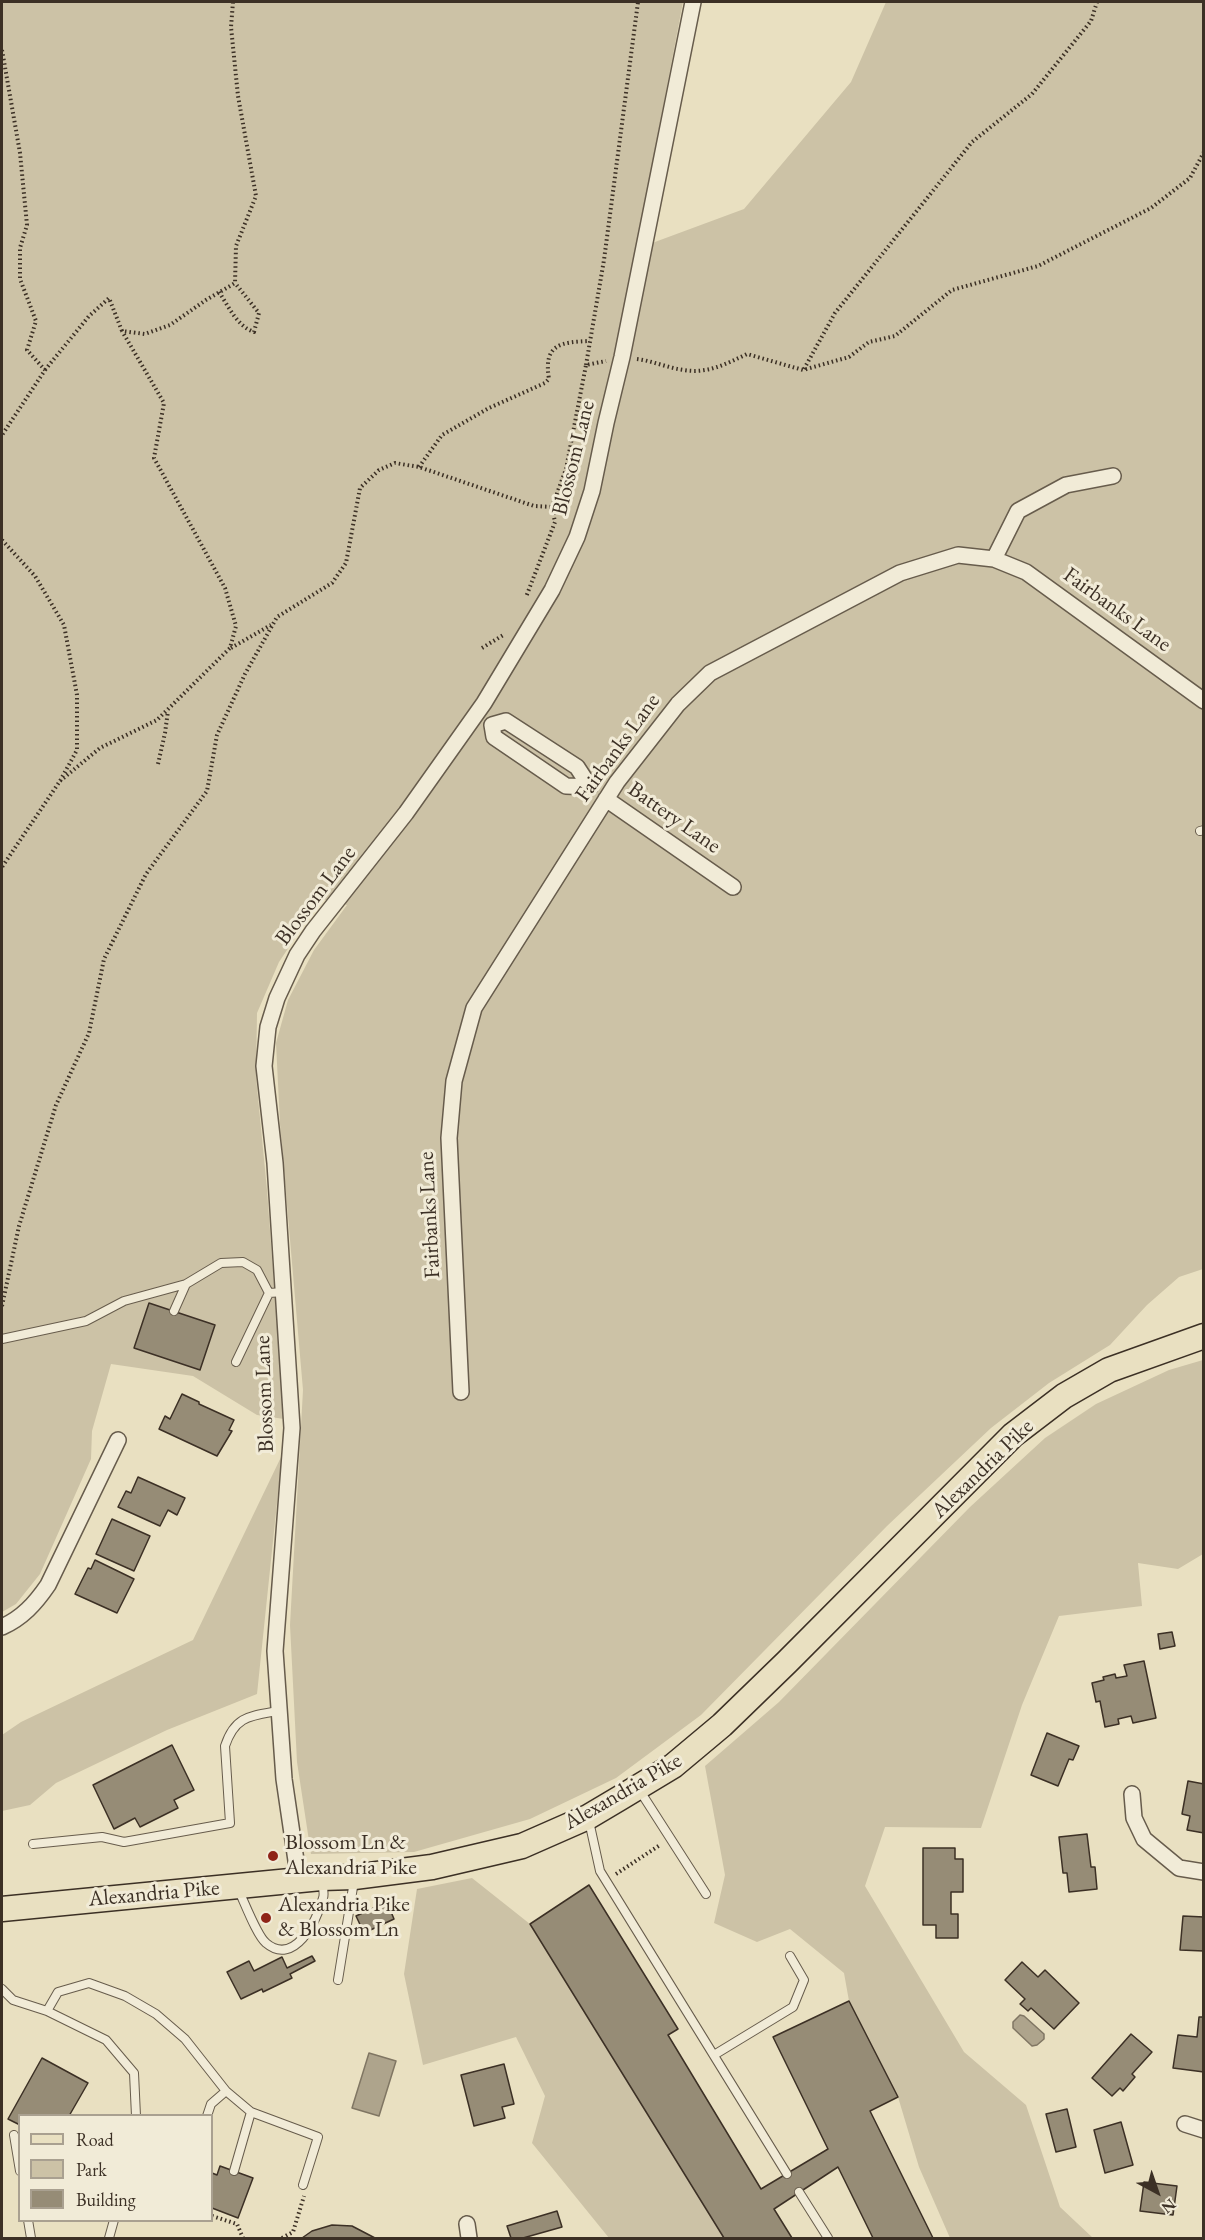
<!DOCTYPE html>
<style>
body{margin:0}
#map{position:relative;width:1205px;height:2240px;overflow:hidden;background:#e9e0c1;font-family:"EB Garamond",serif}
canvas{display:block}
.frame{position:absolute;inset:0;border:3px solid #3c3025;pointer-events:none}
.legend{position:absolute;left:18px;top:2114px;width:195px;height:108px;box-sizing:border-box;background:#f1ebd7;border:2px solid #a9a090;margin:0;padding:8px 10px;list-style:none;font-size:18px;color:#3c3025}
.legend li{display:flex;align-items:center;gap:12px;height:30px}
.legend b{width:30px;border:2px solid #a9a090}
.north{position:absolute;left:1127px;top:2162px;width:60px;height:60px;-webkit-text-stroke:4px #f1ebd7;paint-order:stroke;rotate:140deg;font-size:16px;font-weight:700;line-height:24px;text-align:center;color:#3c3025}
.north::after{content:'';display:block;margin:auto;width:21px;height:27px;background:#3c3025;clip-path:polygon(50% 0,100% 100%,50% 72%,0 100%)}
</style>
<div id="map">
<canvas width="1205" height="2240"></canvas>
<div class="frame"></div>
<ul class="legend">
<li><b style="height:8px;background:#e9e0c1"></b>Road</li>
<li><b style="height:16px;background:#ccc2a6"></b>Park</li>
<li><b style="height:16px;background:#968c76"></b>Building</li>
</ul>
<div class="north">N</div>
</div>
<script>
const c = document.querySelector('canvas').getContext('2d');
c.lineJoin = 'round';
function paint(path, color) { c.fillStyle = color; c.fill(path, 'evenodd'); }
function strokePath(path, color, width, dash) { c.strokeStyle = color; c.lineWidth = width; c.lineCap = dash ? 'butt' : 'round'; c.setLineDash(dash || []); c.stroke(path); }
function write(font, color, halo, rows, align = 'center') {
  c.font = font + ' "EB Garamond",serif'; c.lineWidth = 6; c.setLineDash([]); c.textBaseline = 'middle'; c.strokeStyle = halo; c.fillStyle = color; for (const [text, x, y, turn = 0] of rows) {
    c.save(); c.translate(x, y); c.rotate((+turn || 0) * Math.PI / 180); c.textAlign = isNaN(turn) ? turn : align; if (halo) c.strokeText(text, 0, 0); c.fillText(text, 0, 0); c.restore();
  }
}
const green = new Path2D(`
 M2 2H683L636 249 744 209 851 82 886 2H1203V1269L1179 1277 1147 1305 1110 1345 1049 1383 991 1428 887 1526 701 1715 616 1778 530 1819 414 1852 311 1854 297 1762 290 1625 303 1390 280 1124 276 1043 288 1000 314 950 347 905 321 899 279 962 257 1013 256 1077 267 1190 284 1419 257 1415 193 1376 111 1364 92 1431 91 1459 40 1574 16 1604 2 1612Z
 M1203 1360V1554L1178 1569 1138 1563 1142 1606 1059 1616 1022 1705 981 1828 885 1827 865 1886 964 2052 1026 2105 1060 2207 1093 2238H950L919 2167 898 2097 849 2001 844 1973 790 1929 757 1942 714 1923 725 1875 705 1766 779 1702 970 1507 1045 1438 1096 1404 1169 1370Z
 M282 1455 257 1694 167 1730 56 1783 30 1805 2 1811V1735L21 1722 193 1640Z
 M472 1878 530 1924 724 2238H609L532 2143 545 2096 516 2037 423 2065 404 1974 417 1889Z`);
const water = new Path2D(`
 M1020 2015 1024 2016 1044 2034V2039L1037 2045 1032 2046 1013 2028V2022Z
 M369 2053 396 2061 379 2116 352 2108Z`);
const building = new Path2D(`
 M149 1303 215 1325 200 1370 134 1348Z
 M182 1394 199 1402V1404L234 1420 229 1430 232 1431 217 1456 159 1429 165 1416 170 1419Z
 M138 1477 185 1498 177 1515 168 1510 160 1526 118 1507 126 1491 131 1493Z
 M112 1519 150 1536 134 1571 96 1554Z
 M95 1560 134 1579 117 1613 75 1594 88 1568 91 1569Z
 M1172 1632 1175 1646 1160 1649 1158 1634Z
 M1144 1661 1156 1718 1133 1723 1131 1716 1118 1719 1119 1724 1105 1727 1100 1701 1096 1702 1092 1683 1104 1680 1103 1677 1115 1674 1116 1678 1127 1676 1124 1665Z
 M1047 1733 1079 1746 1073 1760 1069 1759 1058 1786 1031 1775Z
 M172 1745 194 1790 174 1800 178 1808 140 1827 135 1818 114 1829 93 1785Z
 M1188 1781 1204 1784V1833L1187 1830 1190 1816 1182 1814Z
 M1087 1834 1091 1867H1095L1097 1889 1069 1892 1067 1873H1063L1059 1837Z
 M923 1848H955V1859H963V1892H951V1914H958V1938H936V1925H923Z
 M589 1885 678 2029 668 2035 761 2189 828 2149 773 2037 849 2001 898 2097 870 2111 933 2238H873L838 2167 774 2209 792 2238H724L530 1924Z
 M387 1902 394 1919 364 1933 356 1916Z
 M1183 1916 1204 1917V1951L1180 1950Z
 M312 1956 315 1961 290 1974 292 1978 263 1992 262 1989 241 1999 227 1972 249 1961 254 1971 282 1957 287 1968Z
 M1022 1962 1038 1977 1045 1970 1079 2003 1054 2029 1031 2008 1028 2011 1020 2004 1025 1999 1005 1980Z
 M1199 2017H1204V2072L1173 2068 1178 2035 1197 2037Z
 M1131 2034 1152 2052 1132 2074 1135 2077 1123 2091 1120 2088 1112 2096 1092 2078Z
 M42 2058 88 2083 69 2116H20V2125L8 2119Z
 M504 2064 514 2104 502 2107 505 2118 474 2126 461 2075Z
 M1067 2109 1076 2147 1056 2152 1046 2114Z
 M1121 2122 1133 2165 1105 2173 1094 2130Z
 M220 2166 253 2178 238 2218 212 2208V2173L217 2175Z
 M1144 2182 1177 2186 1173 2215 1140 2211Z
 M557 2211 562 2227 523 2238H511L507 2226Z
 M332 2225 352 2226 375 2238H302L312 2231Z`);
const path = new Path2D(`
 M2 50 20 153 27 225 20 248V279L36 321 27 350 45 370 2 435
 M219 292C229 307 237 326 254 332L259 313 235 283
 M637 359C653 361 668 368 684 370 707 374 726 364 747 354L803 370 849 357 869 342 895 336 952 290 1038 266 1151 208 1190 178 1204 152
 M586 365 604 260 638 2
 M804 369 835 313 972 142 1032 94 1091 21 1097 2
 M45 370 89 316 109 298 122 331 145 334 170 325 206 300 235 283 236 246 256 196 238 96 231 27 233 2
 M419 467 442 435 489 408 545 383 549 379C543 344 561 342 590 341
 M552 507 566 469 586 365 606 361
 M2 540 35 576 64 625 77 695V750L60 781 2 867
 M231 648 271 625
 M482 648 505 634
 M158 764 165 733 168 711
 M60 781 100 748 157 720 230 648 236 626 225 588 154 458 164 403 122 331
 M2 1306 19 1226 56 1105 89 1033 104 959 146 874 207 791 217 735 245 674 277 617 332 583 346 563 360 488 379 470 395 463 419 467 534 506 552 507 555 522 526 597
 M616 1874 660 1845
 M212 2216 237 2224 243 2238
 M282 2238 293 2232 304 2196`);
const service = new Path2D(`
 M1200 831 1204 830
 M174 1311 186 1284 221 1263 243 1262 257 1270 269 1293 284 1292
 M2 1339 86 1321 124 1301 186 1284
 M236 1362 269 1293
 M640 1791 706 1894
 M589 1821 600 1871 787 2174
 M33 1844 102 1837 124 1842 230 1823 225 1746C235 1716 250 1716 278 1711
 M238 1889C244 1901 257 1936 266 1943 294 1967 317 1921 323 1898 325 1893 322 1886 322 1880
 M338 1980 354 1881
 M2 1989 13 2000 47 2011 106 2040 134 2073 136 2116
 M47 2011 58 1992 89 1983 125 1996 156 2014 185 2039 226 2091 251 2112 318 2137 303 2185
 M714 2055 793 2007 804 1980 790 1956
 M207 2116 211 2104 226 2091
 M14 2135 20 2171
 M234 2171 251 2112
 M799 2192 828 2238
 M28 2220 31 2238
 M109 2238 114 2220`);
const minor = new Path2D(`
 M994 559 1018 511 1066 485 1113 476
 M506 721 577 767 590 787 566 786 494 737 492 725Z
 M606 799 733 887
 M461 1392 449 1138 454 1081 474 1008 617 782 678 704 710 673 900 573 958 555 994 559 1026 572 1204 701
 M2 1627C22 1618 35 1604 48 1585L118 1440
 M1132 1794 1134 1818 1144 1839 1179 1868 1204 1872
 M299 1881 284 1779 275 1651 292 1428 275 1163 264 1066 268 1027 277 998 297 955 313 931 406 813 484 703 552 590 577 537 592 491 606 423 622 357 693 2
 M1185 2124 1204 2130
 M467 2224 469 2238`);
const primary = new Path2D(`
 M2 1909 321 1878 354 1877 432 1867 522 1846 588 1817 620 1798 673 1766 722 1725 787 1662 1013 1435 1064 1396 1109 1370 1204 1336`);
const markers = [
 [273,1856,6,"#8f2418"],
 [266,1918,6,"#8f2418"]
];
const streetNames = [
 ["Blossom Lane",574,458,-76],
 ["Fairbanks Lane",1117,610,36],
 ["Fairbanks Lane",618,748,-54],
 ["Battery Lane",674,818,35],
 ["Blossom Lane",316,896,-53],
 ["Fairbanks Lane",430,1215,-93],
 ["Blossom Lane",265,1394,-92],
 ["Alexandria Pike",983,1469,-44],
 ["Alexandria Pike",623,1792,-30],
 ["Alexandria Pike",154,1894,-5]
];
const poiNames = [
 ["Blossom Ln &",285,1843],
 ["Alexandria Pike",285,1868],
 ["Alexandria Pike",278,1905],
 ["& Blossom Ln",278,1930]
];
paint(green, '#ccc2a6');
paint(water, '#aea48c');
strokePath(water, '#807663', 1.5);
paint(building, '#968c76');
strokePath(building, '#3c3025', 1.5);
strokePath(service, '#675c4c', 10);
strokePath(minor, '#675c4c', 18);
strokePath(primary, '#3c3025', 27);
strokePath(path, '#3c3025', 4, [1.5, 3]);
strokePath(service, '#f1ebd7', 8);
strokePath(minor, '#f1ebd7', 15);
strokePath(primary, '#e9e0c1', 24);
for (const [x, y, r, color] of markers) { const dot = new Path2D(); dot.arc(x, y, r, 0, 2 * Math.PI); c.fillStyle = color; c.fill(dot); strokePath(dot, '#f1ebd7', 2); }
write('22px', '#3c3025', '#f1ebd7', streetNames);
write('22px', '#3c3025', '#f1ebd7', poiNames, 'left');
</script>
